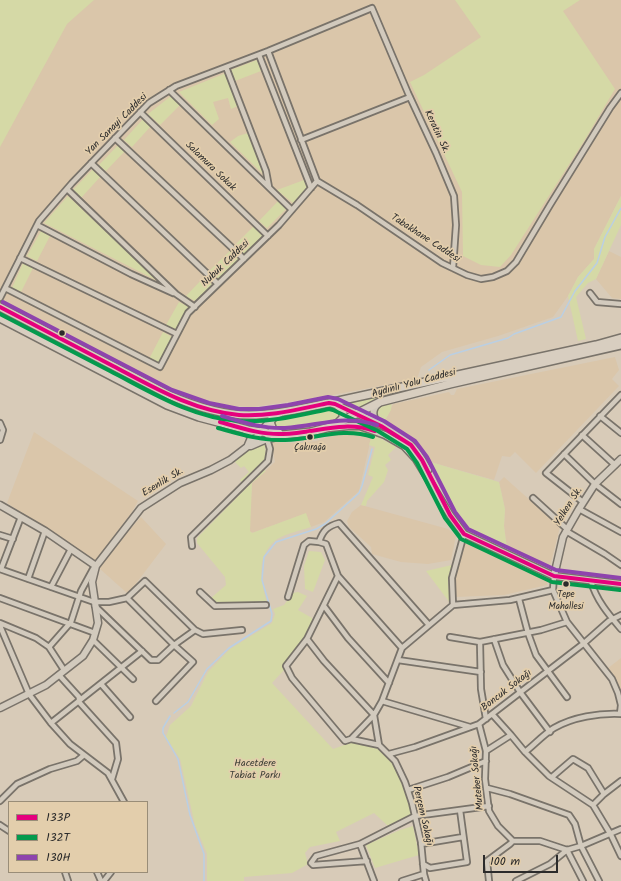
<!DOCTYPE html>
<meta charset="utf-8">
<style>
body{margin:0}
#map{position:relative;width:621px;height:881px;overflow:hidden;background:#d8cbb8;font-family:Kalam,sans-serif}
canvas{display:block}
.legend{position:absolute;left:8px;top:801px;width:140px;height:72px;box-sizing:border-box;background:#e3ceac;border:1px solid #998d78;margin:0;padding:5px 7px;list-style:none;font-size:12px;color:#2b2b2b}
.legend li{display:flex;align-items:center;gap:8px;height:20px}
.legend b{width:20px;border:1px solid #998d78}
.scale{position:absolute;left:483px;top:855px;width:75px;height:18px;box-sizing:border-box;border:2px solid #2b2b2b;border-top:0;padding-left:5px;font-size:12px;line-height:14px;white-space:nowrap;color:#2b2b2b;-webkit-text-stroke:3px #e3ceac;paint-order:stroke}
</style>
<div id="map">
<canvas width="621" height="881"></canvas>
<ul class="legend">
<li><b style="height:5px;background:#e5007d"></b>133P</li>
<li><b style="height:5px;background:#049a4d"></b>132T</li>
<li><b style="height:5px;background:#8e44ad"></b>130H</li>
</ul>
<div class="scale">100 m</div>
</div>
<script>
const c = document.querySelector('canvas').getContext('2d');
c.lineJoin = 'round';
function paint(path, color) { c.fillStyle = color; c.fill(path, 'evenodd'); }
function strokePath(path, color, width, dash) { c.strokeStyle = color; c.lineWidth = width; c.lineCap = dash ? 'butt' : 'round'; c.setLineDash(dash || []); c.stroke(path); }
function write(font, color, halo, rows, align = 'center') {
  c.font = font + ' Kalam,sans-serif'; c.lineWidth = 3.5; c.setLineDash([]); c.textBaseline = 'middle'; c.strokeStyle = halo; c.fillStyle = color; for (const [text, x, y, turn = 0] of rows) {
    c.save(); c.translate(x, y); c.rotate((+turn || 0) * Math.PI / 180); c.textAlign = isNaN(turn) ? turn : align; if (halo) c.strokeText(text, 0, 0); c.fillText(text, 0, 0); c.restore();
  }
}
const built = new Path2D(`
 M0 0H621V196L594 249V259L578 277 568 296 553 317 498 336 442 352 421 367 417 379 322 397 252 407 220 405 188 396 0 301Z
 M609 251 621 257V299L612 298 596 279Z
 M615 357 619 370 612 379 619 386 536 473 515 452 510 457 502 456 494 480 427 461 410 437 384 422 393 404 449 392 451 395H454L457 389Z
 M353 429 372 434 359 491 324 522 311 527 305 514 252 533 249 531 252 483 275 462 272 446 273 442 297 443 316 441Z
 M34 432 138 501 132 512 95 562 7 503Z
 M504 477 560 527 550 566 507 549 504 526 505 509 499 482Z
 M361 505 448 529 456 536 451 560 428 564 401 562 372 554 371 547 349 527 347 521 352 512Z
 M141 517 166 544 128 594 99 568 114 547Z
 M466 542 548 580 547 585 504 595 455 597V579Z
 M621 658V695L616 680 607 669Z`);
const green = new Path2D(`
 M0 0H94L67 24 0 147Z
 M455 0H580L563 11 615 89 584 141 511 255 500 267 481 265 463 256 462 192 410 82 424 75 481 37Z
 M257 60 261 71 235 81 231 70Z
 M226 73 238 106 231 109 228 98 213 102 219 119 212 125 179 92Z
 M171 96 181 104 160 125 148 114Z
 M143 119 151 126 132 147 124 140Z
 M248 133 263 174 230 142 238 136Z
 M118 145 125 151 106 171 99 165Z
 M93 169 101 176 81 198 73 190Z
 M304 180 307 188 293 203 277 190Z
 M68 196 158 281 44 223Z
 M621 196V225L596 279 588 283 576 297 586 339 578 341 568 296 578 277 594 259V249Z
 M279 200 287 208 267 228 259 221Z
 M255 225 264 234 243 255 234 246Z
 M41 231 50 236 37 261 27 256Z
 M231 250 239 259 217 280 209 271Z
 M23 263 33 268 21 292 12 288Z
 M205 276 212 285 195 301 186 296Z
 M179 302 189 307 176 331 166 325Z
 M163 332 172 337 159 363 149 359Z
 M379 395 380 396 355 410 343 404V403Z
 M392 401 391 410 384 422 376 418V409Z
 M330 406 337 410 340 414 338 418C323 430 298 431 279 430L274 424 275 420 282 416Z
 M372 434 396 447 388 455 391 460 385 465 388 470 384 482 367 501 366 506 361 505 373 477 368 475 375 447 369 445Z
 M263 442 265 444 266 458 243 484 240 480 249 472 244 466 241 468 235 462 242 454Z
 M427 461 499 482 505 509 504 526 507 549 470 529 460 519Z
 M264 470 266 471 252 483 250 531 252 533 306 513 311 527C302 530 282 535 276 540 255 557 261 581 267 603L217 605 211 598 226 585 225 577 197 543V538Z
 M309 551 321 552 325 560 313 592 305 589 304 566Z
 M452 565 448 582 450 603 426 571Z
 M298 592 307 596 298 610 312 618V621L303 639 307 645 272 683 333 749 353 742 378 749 388 756 404 783 413 814 388 826 374 813 336 832 340 841 310 847 305 853 308 864 292 873 244 877V881H207V854L195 825 180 759 166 737 170 725 191 706 208 672 230 649 272 623 275 614 273 609 284 605 293 593Z
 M413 826 419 855 375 868 366 845 400 830Z`);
const stream = new Path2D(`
 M429 370 450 355 508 338 514 334 561 317 575 291 597 263 605 237 621 208
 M174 713 188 702 207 669 229 648 271 621 272 614 262 580 264 557 276 542 316 529 325 524 359 493 362 486 372 449
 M170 716 163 728V733L178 759 190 815 204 854V881`);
const street = new Path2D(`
 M268 51 317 181 357 205 442 263 467 275 481 279 493 277 507 271 516 262 550 205 610 108 621 93
 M259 55 311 188
 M226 67 266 171 269 187
 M169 90 292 210
 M140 112 268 236
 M115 138 244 259
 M301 140 410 97
 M91 163 218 284
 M67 189 176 294 195 307
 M37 225 131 274 173 293
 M20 258 177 334
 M5 288 160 367 188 313 279 225 317 181
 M590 293 597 302 621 304
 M0 298 39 221 72 183 149 103 176 86 268 51 372 8 408 93 436 153 454 196 456 225 453 268
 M600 416 621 433
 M0 423 3 430 0 440
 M582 435 615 465
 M564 454 595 484 621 504
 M533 498 567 529
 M583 502 546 473 621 395
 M579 509 621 532
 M566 531 605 554 621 565
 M0 535 13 539
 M319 542C323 530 328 526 339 523L429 625
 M192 546 191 537 268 461 270 449 267 439
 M0 569 94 602H109L127 598 145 581 195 630
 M1 569 21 517
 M338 576 307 639 286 666 292 678 345 741 351 739 379 745
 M554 576 553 590 567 622 612 679 618 693 621 705 620 714
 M28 579 45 531
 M591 581C596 600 609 615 621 629
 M51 587 71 549
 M200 592 215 606 266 605
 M288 597 304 545 309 541 319 542 326 544 338 576 402 648
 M0 598 95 633
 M127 598 174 645 193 662 156 701
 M519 599 528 633 536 655 567 697
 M453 605 510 600 553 590
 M453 605 452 578 464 534
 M95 606 151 660H158L174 645 195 630 203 634 242 630
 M324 606 348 638 389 683
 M0 623 36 638 49 647 64 670
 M0 626 29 694 51 723 70 744 108 773 124 802
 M450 637 480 642 541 630 567 622
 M307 639 324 661 374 715 379 745 395 761 405 782 412 803 421 842 424 874 426 881
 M494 639 503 665 520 692 550 732
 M93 640 133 679
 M480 642 481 689 486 719
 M49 647 71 622 81 591 93 569 95 567
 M398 660 481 672
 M59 675 79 697V702L116 743 118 759 112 779
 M101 684 130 717
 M382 701 470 727
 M492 714 511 735
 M51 723 142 651
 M479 724 486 751 485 779 489 811 498 826 513 841 510 844 487 861 489 881
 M351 739 374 715 382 701 402 648 453 605
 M486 751 511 735 525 752 549 776 593 805 611 835 621 856
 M525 752C534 745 544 734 554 728 573 717 599 713 621 714
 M389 754 415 747 479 724 583 644 609 621 621 615
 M552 777 573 759 588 768 604 794
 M487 788 510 794 569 815 575 824 581 846 599 881
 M408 790 448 777 486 761
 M0 801 17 784 50 769 77 761 84 755
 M593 805 604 794 621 781
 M0 825 9 831
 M513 841H540L567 850 581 846 621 829
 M360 844 374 881
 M421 844 463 837
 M567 850 583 881
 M367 861 313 865 311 863 316 856 360 844 415 816 489 806
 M423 864 430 868 467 862 460 810
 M65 872 68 881
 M97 872 101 881
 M104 881 111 872
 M402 881 424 874
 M516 881 550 864 567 850`);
const secondary = new Path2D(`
 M379 403C371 409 372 418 379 424
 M339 406C362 416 392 427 410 444 418 451 423 461 428 470
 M330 428 348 426H360L385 435 404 446 416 459 450 515 464 534 554 576 621 584
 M243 429 248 432 251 438 248 445
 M251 446 267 439 282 436
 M0 505 45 531 96 566
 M554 576 563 537 579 509 595 484 621 459
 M0 708 46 685 83 656 93 640 98 623 92 582 96 566 141 508 180 483 211 470 230 460 252 443 272 418`);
const primary = new Path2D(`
 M0 307 169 395C194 406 221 415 249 415 276 415 303 408 329 403L596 345 621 338
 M0 318 167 405 199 417 248 430 282 435 311 432 330 427 380 402 450 384 621 345
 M331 403C339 404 344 410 343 418L338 423
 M279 433 273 430 270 422 275 415 280 413`);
const bus1 = new Path2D(`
 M0 307C38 327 75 346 113 366 153 387 193 411 239 415 269 417 299 409 329 403L335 404 381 426 411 445 422 460 450 515 464 534 554 576 621 584
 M220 422C241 428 262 435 283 434 316 433 343 420 375 431`);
const bus2 = new Path2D(`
 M0 314C37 333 73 352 110 371 151 392 192 418 239 421 270 423 300 415 329 409L333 410 378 431 407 449 417 463 445 518 461 539 552 582 620 590
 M218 428C240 434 262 441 285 440 316 439 342 427 373 437`);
const bus3 = new Path2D(`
 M3 302 172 390 209 403 239 409H259L288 405 328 397 338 399 384 421 415 441 427 457 455 512 468 529 556 570 621 578
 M222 416C242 422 263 429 285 428 319 426 343 414 377 425`);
const markers = [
 [62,333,3.5,"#2b2b2b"],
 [310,437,3.5,"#2b2b2b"],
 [566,584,3.5,"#2b2b2b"]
];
const busNames = [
 ["Çakırağa",310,448],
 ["Tepe",566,595],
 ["Mahallesi",566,607]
];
const streetNames = [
 ["Yan Sanayi Caddesi",117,125,-45],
 ["Keratin Sk.",436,132,65],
 ["Salamura Sokak",210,167,44],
 ["Tabakhane Caddesi",425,239,33],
 ["Nubuk Caddesi",226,264,-44],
 ["Aydınlı Yolu Caddesi",414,384,-15],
 ["Esenlik Sk.",163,483,-31],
 ["Yelken Sk.",569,507,-58],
 ["Boncuk Sokağı",507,691,-38],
 ["Muteber Sokağı",478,778,-96],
 ["Perçem Sokağı",422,816,77]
];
const parkNames = [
 ["Hacetdere",255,764],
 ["Tabiat Parkı",255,776]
];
paint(built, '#dac6aa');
paint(green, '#d5d9a6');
strokePath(stream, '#bacfe3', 1.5);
strokePath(street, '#79736a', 8);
strokePath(secondary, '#79736a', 9);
strokePath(primary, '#79736a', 10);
strokePath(street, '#d2cabd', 4.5);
strokePath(secondary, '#d2cabd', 6);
strokePath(primary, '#d8cec0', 7);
strokePath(bus1, '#e5007d', 4);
strokePath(bus2, '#049a4d', 4);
strokePath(bus3, '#8e44ad', 4);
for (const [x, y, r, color] of markers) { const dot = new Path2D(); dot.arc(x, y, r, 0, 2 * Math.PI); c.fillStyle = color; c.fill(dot); strokePath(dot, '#e3ceac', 1.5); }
write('9px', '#2b2b2b', '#e3ceac', busNames);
write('10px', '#2b2b2b', '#e3ceac', streetNames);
write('10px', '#3c3e36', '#e3ceac', parkNames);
</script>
